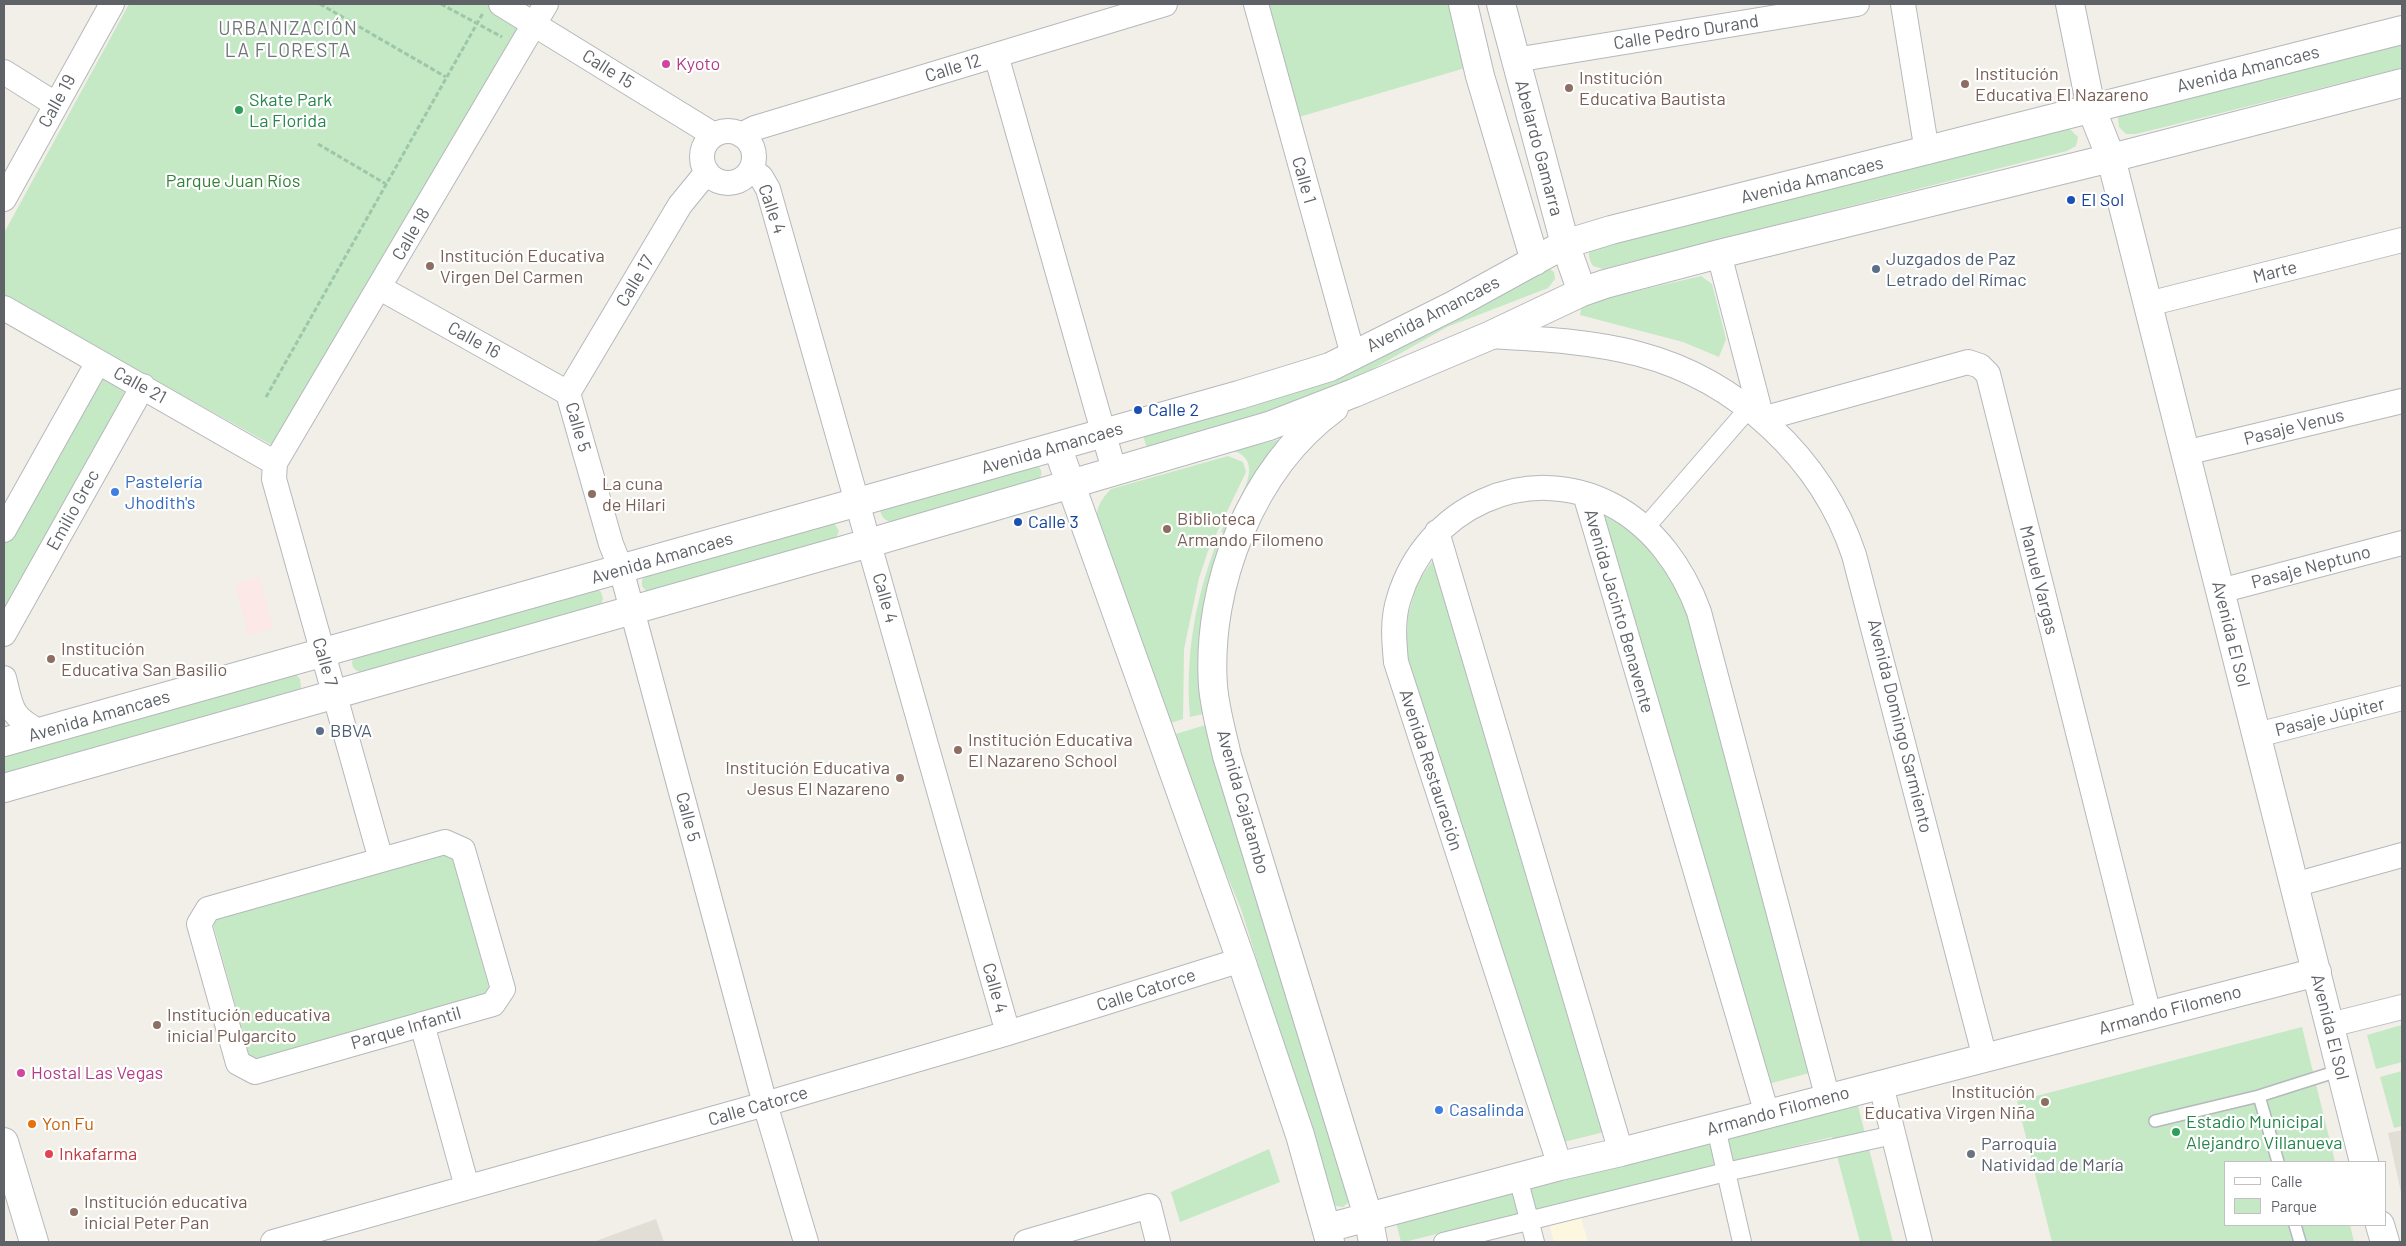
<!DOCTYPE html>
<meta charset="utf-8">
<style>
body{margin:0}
#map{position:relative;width:2406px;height:1246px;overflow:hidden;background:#f1efe8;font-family:Barlow,sans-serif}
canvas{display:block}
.frame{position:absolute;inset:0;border:5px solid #5f6368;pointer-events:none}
.legend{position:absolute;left:2224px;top:1161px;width:162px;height:65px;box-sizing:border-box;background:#fff;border:1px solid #bfc1c3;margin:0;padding:6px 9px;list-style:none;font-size:15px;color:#5f6368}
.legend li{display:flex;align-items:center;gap:10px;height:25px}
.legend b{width:25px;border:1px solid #bfc1c3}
</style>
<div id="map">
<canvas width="2406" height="1246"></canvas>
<div class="frame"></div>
<ul class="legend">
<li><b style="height:6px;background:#fff"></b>Calle</li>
<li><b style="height:14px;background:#c5e8c5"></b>Parque</li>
</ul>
</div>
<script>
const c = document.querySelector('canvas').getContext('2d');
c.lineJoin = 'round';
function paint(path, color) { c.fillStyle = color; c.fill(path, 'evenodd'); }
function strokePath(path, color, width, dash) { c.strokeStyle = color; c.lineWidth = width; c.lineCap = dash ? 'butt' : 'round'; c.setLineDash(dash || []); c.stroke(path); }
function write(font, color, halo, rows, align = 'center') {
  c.font = font + ' Barlow,sans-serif'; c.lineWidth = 4.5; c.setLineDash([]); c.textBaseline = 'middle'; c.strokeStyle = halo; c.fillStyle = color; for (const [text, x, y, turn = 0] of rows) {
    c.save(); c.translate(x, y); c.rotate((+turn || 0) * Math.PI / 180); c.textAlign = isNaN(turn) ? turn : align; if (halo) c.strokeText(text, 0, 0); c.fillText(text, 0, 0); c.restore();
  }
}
const commercial = new Path2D(`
 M1579 1211 1588 1242H1554L1548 1219Z`);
const education = new Path2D(`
 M2402 1130V1197L2388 1133Z
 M656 1219 664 1242H593Z`);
const medical = new Path2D(`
 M260 577 273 629 248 635 235 583Z`);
const green = new Path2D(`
 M129 4H488L518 22 521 31 279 449 4 296V233Z
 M1265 4H1453L1472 66 1299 117Z
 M2402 42V68L2136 134H2126L2119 127 2118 118 2121 112Z
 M2068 127 2078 137 2076 146 2067 151 1603 269 1593 266C1589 259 1587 253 1591 247Z
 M1546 266 1554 272 1555 279 1548 288 1447 327 1323 397 1147 448 1141 430Z
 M1701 276 1712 284 1726 339 1719 357 1683 342 1580 315 1582 304Z
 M103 377 121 387 125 394 4 612V545L97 378Z
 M1281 439 1259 472 1227 535 1221 532C1231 512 1271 461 1233 451Z
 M1228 456 1243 462 1246 472 1208 551 1199 578 1184 649 1183 719 1167 724 1096 518C1098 505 1102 498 1111 489Z
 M1035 464C1043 469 1044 476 1036 482L893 523C885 520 881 518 880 509Z
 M1603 515 1636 534 1681 575 1817 1071 1768 1084Z
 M833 521 839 531 837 536 832 540 647 592 642 586V580L647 574Z
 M1216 544 1222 545 1207 713 1190 717C1185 656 1195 601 1216 544Z
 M1434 559 1612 1130 1560 1143 1406 653 1408 615 1418 581Z
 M595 588 601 592 603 599 601 605 364 673C352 671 350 665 354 655Z
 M295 673 300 679 301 688 296 693 4 777V754Z
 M1209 724 1351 1200 1343 1207 1336 1206 1333 1202 1241 909 1169 736Z
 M451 853 491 994 251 1062 212 920Z
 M2402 1025V1062L2376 1069 2367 1035Z
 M2302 1027 2335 1162H2225V1225H2350L2354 1242H2052L2017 1101Z
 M2402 1071V1126L2394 1128 2380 1077Z
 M1858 1106 1893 1242H1860L1832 1137 1404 1242H1401L1395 1218Z
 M1269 1149 1280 1182 1180 1222 1171 1192Z`);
const path = new Path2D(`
 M320 4 446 77
 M441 4 502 37
 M318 144 386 184
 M266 397 483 13
 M4 1241V1242`);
const service = new Path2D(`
 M2259 1096 2278 1162
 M2155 1121 2259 1096 2341 1070
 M2295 1225 2300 1242`);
const pedestrian = new Path2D(`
 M1644 529 1749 408
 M1716 1128 1742 1242
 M1518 1178 1535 1242
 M1443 1242 1726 1172 1893 1135`);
const minor = new Path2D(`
 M501 4 714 135
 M1256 4 1353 355
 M1903 4 1927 152
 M996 55 1114 470
 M1515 60 1857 4
 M4 72 55 104
 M702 157a26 26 0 1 1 52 0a26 26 0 1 1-52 0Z
 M741 135 755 128 1165 4
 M751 169 761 177 768 189 1008 1033
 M4 199 112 4
 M1719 254 1762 419
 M380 288 568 393
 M2148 304 2402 240
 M4 308 275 463
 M1489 336C1539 339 1591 341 1639 354 1738 380 1822 459 1854 555L1985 1058
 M568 393 611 544 621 569 765 1104 806 1242
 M568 393 680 205 707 172
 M1762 419 1968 362 1980 366 1988 374 2149 1015
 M2185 453 2402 401
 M1585 494 1767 1114
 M4 530 98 362
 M1437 532 1621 1152
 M2220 591 2402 543
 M4 634 143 386
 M4 678C12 709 10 716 40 732
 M2257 735 2402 698
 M445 842 463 850 503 989 493 1004 255 1072 238 1063 199 924 208 909Z
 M381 860 274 479 275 463 546 4
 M2294 885 2402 855
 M422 1024 467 1187
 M2330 1025 2402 1007
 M1881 1085 1920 1242
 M1560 1166 1396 662C1394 641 1392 619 1399 598 1426 508 1527 460 1612 505 1654 527 1683 568 1699 612L1828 1099
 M273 1242 765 1104 1008 1033 1241 960
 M1026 1242 1149 1206 1158 1242`);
const tertiary = new Path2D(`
 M1463 4 1480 76 1535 261
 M1501 4 1565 244 1582 292
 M2070 4 2091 108 2111 158 2364 1162
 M1334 408C1252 468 1206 585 1213 686 1215 710 1222 733 1227 756L1368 1216 1373 1242
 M1057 446 1241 960 1300 1135 1330 1242
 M4 742 1239 395 1330 367 1454 305 1565 244 1611 230C1875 164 2138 96 2402 30
 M4 788 869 543 1269 426 1354 393 1489 336 1582 292 1605 284 1719 254 2111 158 2402 83
 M2380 1225 2385 1242
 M1327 1228 1560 1166 1621 1152 2317 972`);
const secondary = new Path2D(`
 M4 1142 34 1242`);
const markers = [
 [666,64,5,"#d1479c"],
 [1965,84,5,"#8d6e63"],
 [1569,88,5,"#8d6e63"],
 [239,110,5,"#2e9e5b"],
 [2071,200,5,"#1a4fb4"],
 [430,266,5,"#8d6e63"],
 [1876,269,5,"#5c6f8a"],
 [1138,410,5,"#1a4fb4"],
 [115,492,5,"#3f7fe0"],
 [592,494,5,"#8d6e63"],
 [1018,522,5,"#1a4fb4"],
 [1167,529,5,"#8d6e63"],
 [51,659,5,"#8d6e63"],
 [320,731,5,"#5c6f8a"],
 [958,750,5,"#8d6e63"],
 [900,778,5,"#8d6e63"],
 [157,1025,5,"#8d6e63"],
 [21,1073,5,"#d1479c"],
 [2045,1102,5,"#8d6e63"],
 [1439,1110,5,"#3f7fe0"],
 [32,1124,5,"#e8710a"],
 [2176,1132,5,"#2e9e5b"],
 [49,1154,5,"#e0444e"],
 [1971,1154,5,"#6b7280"],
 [74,1212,5,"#8d6e63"]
];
const streetNames = [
 ["Calle Pedro Durand",1686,32,-9],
 ["Calle 12",953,68,-17],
 ["Calle 15",608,69,32],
 ["Avenida Amancaes",2248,69,-14],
 ["Calle 19",57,101,-61],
 ["Abelardo Gamarra",1539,148,75],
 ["Calle 1",1304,180,74],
 ["Avenida Amancaes",1812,180,-14],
 ["Calle 4",772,209,71],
 ["Calle 18",411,234,-60],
 ["Marte",2275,272,-14],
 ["Calle 17",635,281,-59],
 ["Avenida Amancaes",1433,314,-27],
 ["Calle 16",474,340,29],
 ["Calle 21",140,385,29],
 ["Calle 5",578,427,74],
 ["Pasaje Venus",2294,427,-14],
 ["Avenida Amancaes",1052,448,-16],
 ["Emilio Grec",73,510,-61],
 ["Avenida Amancaes",662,558,-16],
 ["Pasaje Neptuno",2311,567,-15],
 ["Manuel Vargas",2039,580,76],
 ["Calle 4",885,598,74],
 ["Avenida Jacinto Benavente",1619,611,74],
 ["Avenida El Sol",2231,634,76],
 ["Calle 7",325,662,74],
 ["Avenida Amancaes",99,716,-16],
 ["Pasaje Júpiter",2330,717,-14],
 ["Avenida Domingo Sarmiento",1900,726,76],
 ["Avenida Restauración",1431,770,72],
 ["Avenida Cajatambo",1243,802,74],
 ["Calle 5",688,817,75],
 ["Calle 4",995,988,74],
 ["Calle Catorce",1146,990,-18],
 ["Armando Filomeno",2170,1010,-15],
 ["Avenida El Sol",2330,1027,76],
 ["Parque Infantil",406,1028,-16],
 ["Calle Catorce",758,1106,-16],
 ["Armando Filomeno",1778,1111,-15]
];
const hotelNames = [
 ["Kyoto",676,64],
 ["Hostal Las Vegas",31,1073]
];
const educationNames = [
 ["Institución",1975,74],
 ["Educativa El Nazareno",1975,95],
 ["Institución",1579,78],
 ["Educativa Bautista",1579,99],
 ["Institución Educativa",440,256],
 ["Virgen Del Carmen",440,277],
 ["La cuna",602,484],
 ["de Hilari",602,505],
 ["Biblioteca",1177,519],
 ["Armando Filomeno",1177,540],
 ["Institución",61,649],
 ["Educativa San Basilio",61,670],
 ["Institución Educativa",968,740],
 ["El Nazareno School",968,761],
 ["Institución Educativa",890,768,"right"],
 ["Jesus El Nazareno",890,789,"right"],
 ["Institución educativa",167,1015],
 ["inicial Pulgarcito",167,1036],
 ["Institución",2035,1092,"right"],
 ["Educativa Virgen Niña",2035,1113,"right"],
 ["Institución educativa",84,1202],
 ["inicial Peter Pan",84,1223]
];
const leisureNames = [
 ["Skate Park",249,100],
 ["La Florida",249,121],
 ["Estadio Municipal",2186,1122],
 ["Alejandro Villanueva",2186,1143]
];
const parkNames = [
 ["Parque Juan Ríos",233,181]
];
const transitNames = [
 ["El Sol",2081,200],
 ["Calle 2",1148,410],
 ["Calle 3",1028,522]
];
const serviceNames = [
 ["Juzgados de Paz",1886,259],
 ["Letrado del Rímac",1886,280],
 ["BBVA",330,731]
];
const shopNames = [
 ["Pastelería",125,482],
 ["Jhodith's",125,503],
 ["Casalinda",1449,1110]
];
const foodNames = [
 ["Yon Fu",42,1124]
];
const worshipNames = [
 ["Parroquia",1981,1144],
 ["Natividad de María",1981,1165]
];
const healthNames = [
 ["Inkafarma",59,1154]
];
const neighbourhoodNames = [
 ["URBANIZACIÓN",288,29],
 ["LA FLORESTA",288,51]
];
paint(commercial, '#fef7e0');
paint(education, '#e1ded6');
paint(medical, '#fce8e6');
paint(green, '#c5e8c5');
strokePath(service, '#b5b8bc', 14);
strokePath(pedestrian, '#b5b8bc', 20);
strokePath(minor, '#b5b8bc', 26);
strokePath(tertiary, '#b5b8bc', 30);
strokePath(secondary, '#b6babf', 30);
strokePath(path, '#9cc7a9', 3, [5, 2.5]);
strokePath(service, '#fff', 11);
strokePath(pedestrian, '#fff', 18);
strokePath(minor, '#fff', 24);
strokePath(tertiary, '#fff', 28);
strokePath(secondary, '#fff', 28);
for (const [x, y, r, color] of markers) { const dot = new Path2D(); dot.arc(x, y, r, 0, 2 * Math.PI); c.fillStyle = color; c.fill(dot); strokePath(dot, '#fff', 2); }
write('18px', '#5f6368', '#fff', streetNames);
write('18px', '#b23c85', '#fff', hotelNames, 'left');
write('18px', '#785e54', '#fff', educationNames, 'left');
write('18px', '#27864d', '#fff', leisureNames, 'left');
write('18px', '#348238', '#fff', parkNames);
write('18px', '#164399', '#fff', transitNames, 'left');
write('18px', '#4e5e75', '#fff', serviceNames, 'left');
write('18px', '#366cbe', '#fff', shopNames, 'left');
write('18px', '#c56008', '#fff', foodNames, 'left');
write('18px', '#5b616d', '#fff', worshipNames, 'left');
write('18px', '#be3a42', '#fff', healthNames, 'left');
c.letterSpacing = '1px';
write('19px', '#70757a', '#fff', neighbourhoodNames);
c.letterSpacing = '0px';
</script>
